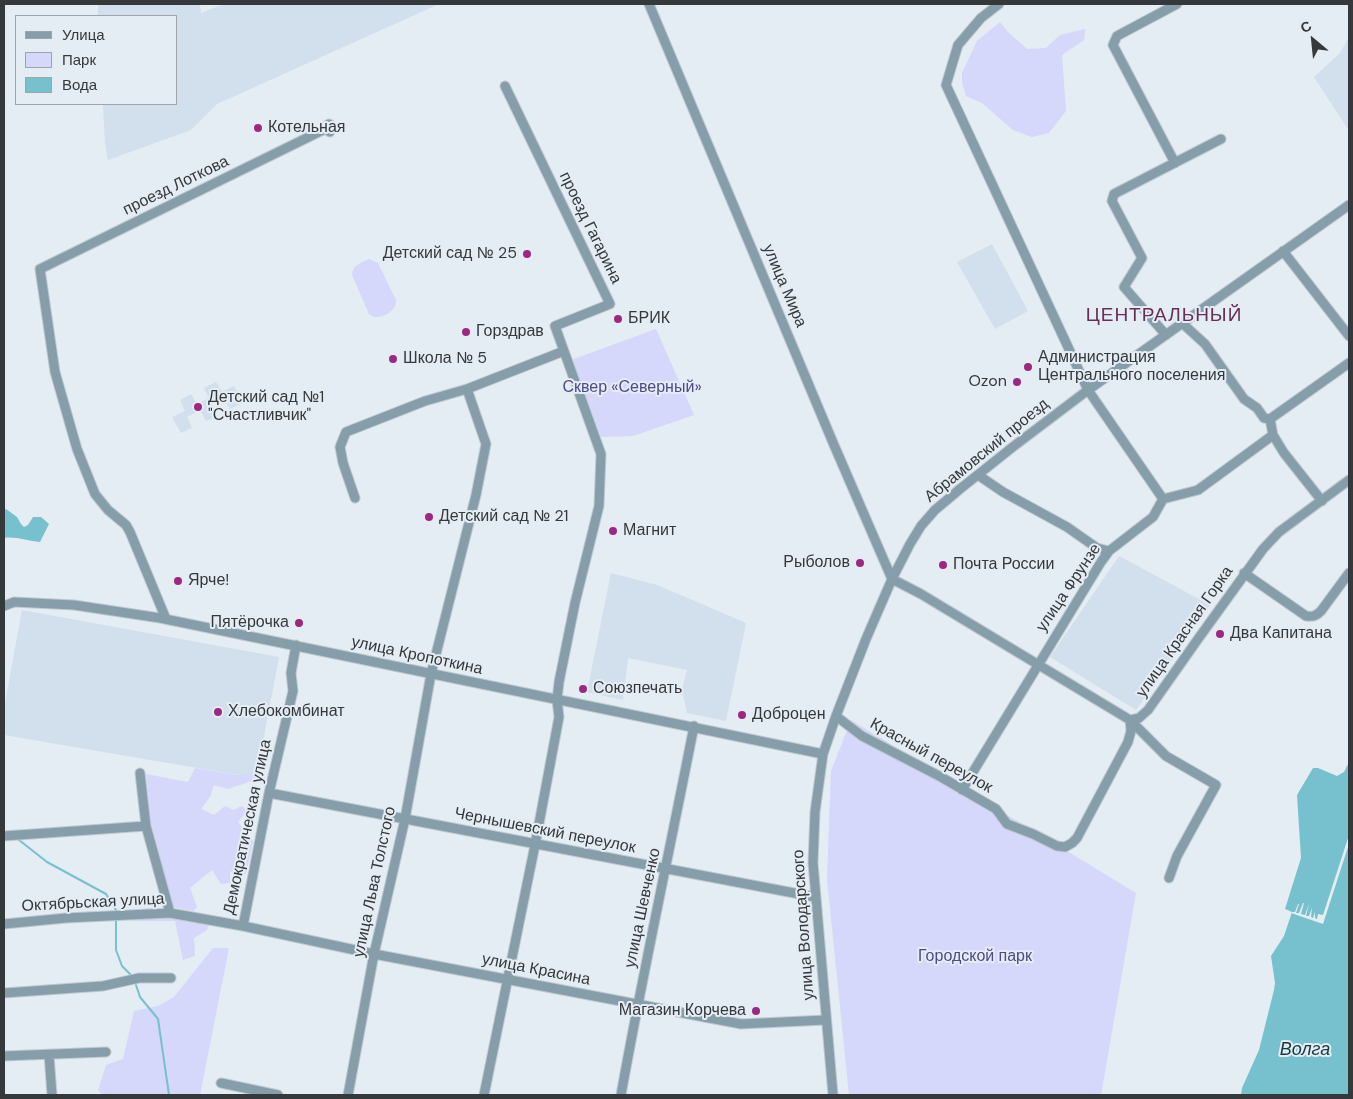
<!DOCTYPE html>
<meta charset="utf-8">
<style>
body{margin:0}
#map{position:relative;width:1353px;height:1099px;overflow:hidden;background:#e4ecf4;font-family:"DM Sans",sans-serif}
canvas{display:block}
.frame{position:absolute;inset:0;border:5px solid #36393c;pointer-events:none}
.legend{position:absolute;left:15px;top:15px;width:162px;height:90px;box-sizing:border-box;background:#e4ecf4;border:1px solid #9ea4aa;margin:0;padding:6px 9px;list-style:none;font-size:15px;color:#36393c}
.legend li{display:flex;align-items:center;gap:10px;height:25px}
.legend b{width:25px;border:1px solid #9ea4aa}
.north{position:absolute;left:1288px;top:15px;width:50px;height:50px;-webkit-text-stroke:4px #e4ecf4;paint-order:stroke;rotate:332deg;font-size:14px;font-weight:700;line-height:20px;text-align:center;color:#36393c}
.north::after{content:'';display:block;margin:auto;width:18px;height:22px;background:#36393c;clip-path:polygon(50% 0,100% 100%,50% 72%,0 100%)}
</style>
<div id="map">
<canvas width="1353" height="1099"></canvas>
<div class="frame"></div>
<ul class="legend">
<li><b style="height:6px;background:#859eaa"></b>Улица</li>
<li><b style="height:14px;background:#d5d7fb"></b>Парк</li>
<li><b style="height:14px;background:#77c0cd"></b>Вода</li>
</ul>
<div class="north">С</div>
</div>
<script>
const c = document.querySelector('canvas').getContext('2d');
c.lineJoin = 'round';
function paint(path, color) { c.fillStyle = color; c.fill(path, 'evenodd'); }
function strokePath(path, color, width, dash) { c.strokeStyle = color; c.lineWidth = width; c.lineCap = dash ? 'butt' : 'round'; c.setLineDash(dash || []); c.stroke(path); }
function write(font, color, halo, rows, align = 'center') {
  c.font = font + ' "DM Sans",sans-serif'; c.lineWidth = 4; c.setLineDash([]); c.textBaseline = 'middle'; c.strokeStyle = halo; c.fillStyle = color; for (const [text, x, y, turn = 0] of rows) {
    c.save(); c.translate(x, y); c.rotate((+turn || 0) * Math.PI / 180); c.textAlign = isNaN(turn) ? turn : align; if (halo) c.strokeText(text, 0, 0); c.fillText(text, 0, 0); c.restore();
  }
}
const built = new Path2D(`
 M98 4H200L201 13 224 4H439L217 104 191 130 108 160 105 143 103 104H176V16H98Z
 M1349 37V131L1314 77 1340 53Z
 M992 244 1028 311 995 329 957 262Z
 M216 382 222 392 234 386 242 403 230 409 224 398 212 404 217 416 206 421 200 410 187 417 192 428 181 433 172 417 185 411 180 400 191 394 197 404 209 398 204 388Z
 M1119 556 1210 605 1136 710 1050 657Z
 M611 573 657 585 746 623 726 721 687 713 682 690 687 670 628 658 623 700 587 692Z
 M22 610 279 657 256 778 4 735V708Z`);
const green = new Path2D(`
 M1000 22 1008 32 1027 49 1046 48 1060 35 1085 29 1084 40 1062 55 1066 111 1049 133 1032 137 1013 130 982 103 966 96 962 83V73L977 41Z
 M369 259 378 263 396 300C397 312 378 322 369 314L352 275C352 265 361 263 369 259Z
 M656 329 694 415 633 436 601 437 571 360Z
 M851 720 1136 893 1101 1095H849L827 879 831 771Z
 M195 768 236 775 260 773 258 779 228 789 214 785 210 797 201 809 214 815 225 806 233 810 242 806 247 811 238 822 253 841 246 874 239 876 230 871V883L221 884 212 870 190 888 197 907 193 911 173 907 151 823 146 774 188 782Z
 M173 915 209 924 207 930 194 938 195 956 183 960 175 921H133V916Z
 M213 948H229L200 1095H102L98 1090 106 1065 123 1059 134 1011 158 1006 174 997Z`);
const water = new Path2D(`
 M6 509 17 517 21 524 24 527 28 525 33 517H41L49 524 40 542C28 541 15 536 4 538V510Z
 M1349 762V1095H1241L1242 1088 1259 1050 1274 990 1275 983 1271 956 1284 936 1292 912 1285 909 1301 858 1297 795 1313 768H1318L1337 776 1344 772Z`);
const pier = new Path2D(`
 M1349 835V844L1323 924 1291 913 1292 912H1295L1298 904H1299L1296 913H1299L1303 903H1304L1301 914 1305 915 1309 904 1306 916H1309L1312 908 1311 917 1313 918 1315 912V918L1317 919 1318 914 1323 915Z`);
const stream = new Path2D(`
 M19 840 47 862 106 894 116 910
 M116 921V950L122 966 131 975
 M136 985 140 997 158 1019 169 1095`);
const minor = new Path2D(`
 M649 4 834 445 892 579 921 594 1130 720 1166 756 1216 785 1177 856 1169 878
 M999 4 981 18 958 45 946 85 1088 390 1163 499
 M1175 163 1113 45 1117 36 1177 4
 M1283 251 1349 336
 M1182 323 1205 344 1244 399 1257 408 1264 418 1270 419
 M1166 335 1124 287 1142 258 1112 201 1114 194 1221 139
 M1270 419 1273 435 1284 453 1322 501
 M1270 419 1349 363
 M978 475 1003 492 1067 527 1097 548 1109 551
 M355 498 343 463 340 447 346 432 425 401 467 389 564 351
 M1244 573 1306 616C1313 617 1316 616 1321 611L1349 573
 M4 606 14 602 74 605 160 618 823 754
 M166 619 130 532 126 525 108 510 95 494 77 449 55 372 40 269 325 129 330 132 333 127 329 124 326 126 325 129
 M836 716 862 736 941 777 996 809 1007 824 1033 834 1057 846 1065 847 1072 843 1077 838 1128 742 1131 731 1130 720 1139 718 1148 710 1198 639 1263 549 1279 532 1349 480
 M140 773 146 826 170 913
 M962 790 1101 562 1109 551 1153 517 1163 499 1198 490 1273 435
 M269 793 815 897
 M4 836 146 826
 M4 924 66 918 170 913 243 926 374 954 741 1024 825 1020
 M243 926 269 793 293 691 291 673 296 645
 M4 993 103 986 139 978H171
 M49 1055 52 1095
 M4 1056 106 1052
 M221 1083 278 1095
 M348 1095 374 954 405 819 431 674 476 495 486 444 467 389
 M484 1095 535 845 559 717 557 700 559 682 575 603 599 506 601 454 555 326 610 304 505 86
 M621 1095C643 972 670 849 694 726
 M833 1095 813 863 815 812 823 754 836 716 866 639 892 579 910 544 921 526 935 510 960 489 1014 446 1088 390 1349 205`);
const markers = [
 [258,128,5,"#9d2781"],
 [527,254,5,"#9d2781"],
 [618,319,5,"#9d2781"],
 [466,332,5,"#9d2781"],
 [393,359,5,"#9d2781"],
 [1028,367,5,"#9d2781"],
 [1017,382,5,"#9d2781"],
 [198,407,5,"#9d2781"],
 [429,517,5,"#9d2781"],
 [613,531,5,"#9d2781"],
 [860,563,5,"#9d2781"],
 [943,565,5,"#9d2781"],
 [178,581,5,"#9d2781"],
 [299,623,5,"#9d2781"],
 [1220,634,5,"#9d2781"],
 [583,689,5,"#9d2781"],
 [218,712,5,"#9d2781"],
 [742,715,5,"#9d2781"],
 [756,1011,5,"#9d2781"]
];
const poiNames = [
 ["Котельная",268,128],
 ["Детский сад № 25",517,254,"right"],
 ["БРИК",628,319],
 ["Горздрав",476,332],
 ["Администрация",1038,358],
 ["Центрального поселения",1038,376],
 ["Школа № 5",403,359],
 ["Ozon",1007,382,"right"],
 ["Детский сад №1",208,398],
 ["\"Счастливчик\"",208,416],
 ["Детский сад № 21",439,517],
 ["Магнит",623,531],
 ["Рыболов",850,563,"right"],
 ["Почта России",953,565],
 ["Ярче!",188,581],
 ["Пятёрочка",289,623,"right"],
 ["Два Капитана",1230,634],
 ["Союзпечать",593,689],
 ["Хлебокомбинат",228,712],
 ["Доброцен",752,715],
 ["Магазин Корчева",746,1011,"right"]
];
const streetNames = [
 ["проезд Лоткова",176,186,-26],
 ["проезд Гагарина",590,228,64],
 ["улица Мира",784,286,67],
 ["Абрамовский проезд",987,451,-39],
 ["улица Фрунзе",1069,588,-56],
 ["улица Красная Горка",1185,632,-55],
 ["улица Кропоткина",417,656,12],
 ["Красный переулок",931,756,29],
 ["Демократическая улица",248,827,-78],
 ["Чернышевский переулок",545,831,11],
 ["улица Льва Толстого",375,882,-78],
 ["Октябрьская улица",93,903,-3],
 ["улица Шевченко",643,908,-78],
 ["улица Володарского",804,925,-94],
 ["улица Красина",536,970,11]
];
const parkNames = [
 ["Сквер «Северный»",632,388],
 ["Городской парк",975,957]
];
const waterNames = [
 ["Волга",1305,1050]
];
const quarterNames = [
 ["ЦЕНТРАЛЬНЫЙ",1164,316]
];
paint(built, '#d2dfec');
paint(green, '#d5d7fb');
paint(water, '#77c0cd');
paint(pier, '#e4ecf4');
strokePath(stream, '#77c0cd', 2);
strokePath(minor, '#c1c8cf', 11);
strokePath(minor, '#859eaa', 9);
for (const [x, y, r, color] of markers) { const dot = new Path2D(); dot.arc(x, y, r, 0, 2 * Math.PI); c.fillStyle = color; c.fill(dot); strokePath(dot, '#e4ecf4', 2); }
write('16px', '#36393c', '#e4ecf4', poiNames, 'left');
write('16px', '#36393c', '#e4ecf4', streetNames);
write('16px', '#4e4a8c', '#e4ecf4', parkNames);
write('italic 18px', '#163a40', '#e4ecf4', waterNames);
c.letterSpacing = '1px';
write('19px', '#682e57', '#e4ecf4', quarterNames);
c.letterSpacing = '0px';
</script>
